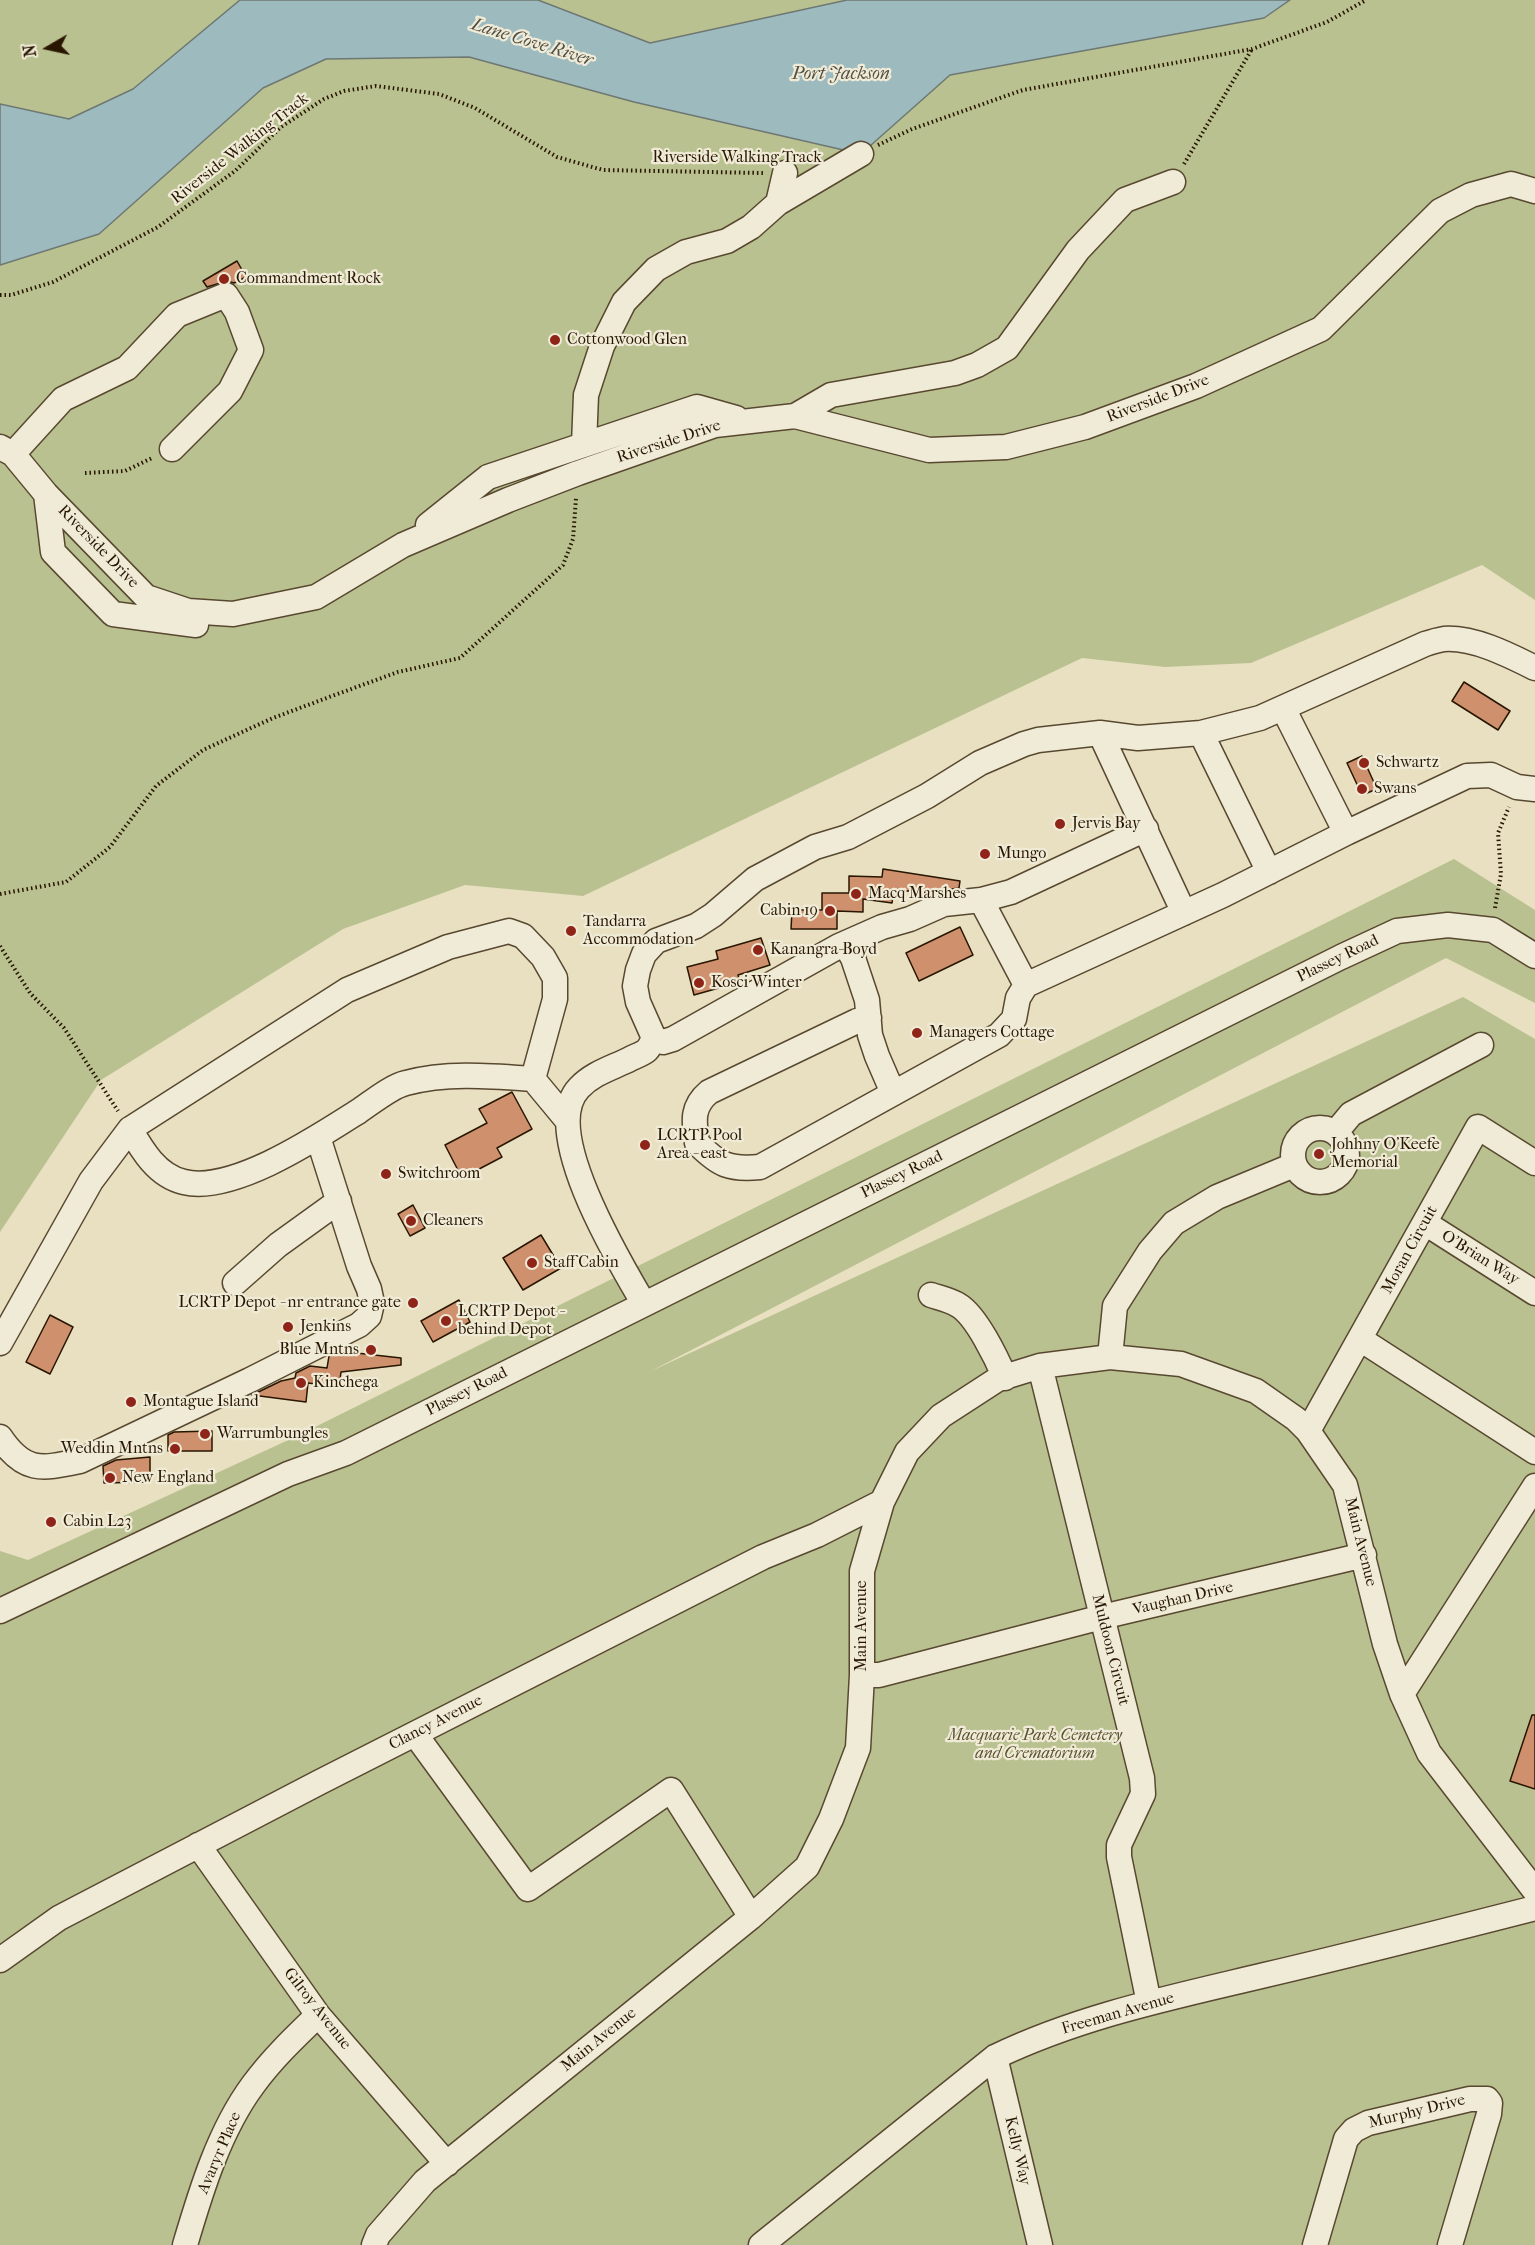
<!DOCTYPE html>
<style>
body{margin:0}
#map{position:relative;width:1535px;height:2245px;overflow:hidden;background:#e8e0c1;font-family:"IM FELL French Canon",serif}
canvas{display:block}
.north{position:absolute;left:18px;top:18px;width:60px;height:60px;-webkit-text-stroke:4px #f0ebd7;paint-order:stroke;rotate:261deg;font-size:16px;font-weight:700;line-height:24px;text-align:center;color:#281600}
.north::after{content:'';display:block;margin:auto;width:21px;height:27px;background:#281600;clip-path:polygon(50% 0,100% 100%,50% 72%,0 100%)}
</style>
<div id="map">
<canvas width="1535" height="2245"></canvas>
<div class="north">N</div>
</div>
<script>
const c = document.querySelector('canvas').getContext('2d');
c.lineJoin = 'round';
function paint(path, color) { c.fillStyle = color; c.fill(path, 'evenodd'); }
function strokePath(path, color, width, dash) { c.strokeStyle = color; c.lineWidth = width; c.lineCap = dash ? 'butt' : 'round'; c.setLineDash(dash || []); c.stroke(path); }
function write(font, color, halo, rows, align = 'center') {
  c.font = font + ' "IM FELL French Canon",serif'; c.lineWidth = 4.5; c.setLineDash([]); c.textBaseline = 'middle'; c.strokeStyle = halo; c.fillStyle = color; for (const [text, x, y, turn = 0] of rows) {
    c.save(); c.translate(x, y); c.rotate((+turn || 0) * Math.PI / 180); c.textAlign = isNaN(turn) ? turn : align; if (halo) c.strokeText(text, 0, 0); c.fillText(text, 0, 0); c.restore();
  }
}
const green = new Path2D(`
 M0 0H240L133 89 69 119 0 104Z
 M538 0H847L650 43Z
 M1290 0H1535V600L1482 565 1251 663 1165 667 1082 658 583 896 465 885 343 929 101 1080 0 1232V265L99 234 263 88 326 59 469 57 634 102 861 154 950 75 1264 18Z
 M1454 859 1535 910V1003L1446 958 651 1371 1463 997 1535 1039V2245H0V1551L28 1560 297 1436Z`);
const water = new Path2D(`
 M240 0H538L650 43 847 0H1290L1264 18 950 75 861 154 634 102 469 57 326 59 263 88 99 234 0 265V104L69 119 133 89Z`);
const building = new Path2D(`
 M237 261 246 277 234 283 227 281 207 287 203 281Z
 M1464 682 1510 711 1498 730 1452 701Z
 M1362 756 1377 789 1362 795 1347 763Z
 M883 869 960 881 959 888 937 891H894L892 903 863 899V912L837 911V929H791L792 910H822V893H849V876L882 877Z
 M960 927 973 955 919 981 906 953Z
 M761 938 770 965 738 975 740 982 694 995 687 967 718 959 716 951Z
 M512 1092 532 1129 497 1148 502 1157 462 1178 445 1145 487 1123 479 1109Z
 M413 1205 425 1228 410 1236 398 1214Z
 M541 1235 561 1268 523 1290 503 1258Z
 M459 1300 470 1322 433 1342 421 1321Z
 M50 1315 73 1327 50 1374 26 1362Z
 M339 1351 401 1358V1365L341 1372 339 1387 308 1383 306 1402 252 1395 281 1381 295 1378 296 1373 310 1366 327 1368 329 1356Z
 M212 1431V1451H168V1435L174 1432Z
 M150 1457V1482L104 1483 103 1466 116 1460Z
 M1532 1715H1535V1789L1510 1781Z`);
const path = new Path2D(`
 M878 145 912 129 1023 90 1252 49 1327 22 1366 0
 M1184 164 1252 49
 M0 295H11L53 282 158 227 235 171 281 127 324 99 344 91 376 86 439 94 475 108 557 157 603 170 763 173
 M85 473 125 471 152 458
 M0 894 66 882 110 847 156 786 203 750 273 718 332 696 398 672 460 658 563 565 573 539 576 498
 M1495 908 1501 874 1498 833 1509 807
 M0 946 30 993 64 1028 118 1111`);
const minor = new Path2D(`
 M778 203 861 154
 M795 416 831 395 955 373 977 365 1007 348 1078 250 1125 200 1173 182
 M584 445 586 395 602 346 624 302 656 269 686 252 727 241 751 227 778 203 785 173
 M0 447 13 454 46 494 146 597 188 611 233 614 316 597 403 545 508 500 578 473 715 425 795 416 929 450 1006 447 1085 427 1196 386 1321 329 1440 211 1471 195 1511 184 1535 191
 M13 454 63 399 127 368 177 315 226 295 237 312 251 350 230 391 172 449
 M46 494 53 552 113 614 196 625
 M428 525 488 477 697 407 736 418
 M1283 708 1346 833
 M1100 733 1184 913
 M1201 733 1269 872
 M981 900 1026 985
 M845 944 853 958 867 1000 870 1035 877 1056 893 1093
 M869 1018 857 1021 709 1092C691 1107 694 1122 697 1143 719 1165 729 1170 760 1167L999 1035 1014 1019 1018 998 1026 985 1223 895 1346 833 1467 776 1491 775 1517 787 1535 789
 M654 1038 663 1042 673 1039 839 946 882 927 910 919 944 904 981 900 1011 892 1146 829
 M533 1079 555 999V978L543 957 523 936 509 931 448 947 347 990 130 1129C142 1150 157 1176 184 1182 233 1194 318 1137 359 1111 371 1103 392 1086 406 1083 447 1072 491 1076 533 1079L567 1120
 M1293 1155a27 27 0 1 1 54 0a27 27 0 1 1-54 0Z
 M1336 1132 1351 1114 1481 1045
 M1425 1223 1535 1293
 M235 1283 278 1245 339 1201
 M931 1295C940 1298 950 1300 958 1305 976 1315 997 1359 1005 1378
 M644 1304C620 1263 539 1130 579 1088 593 1073 612 1068 630 1059 635 1056 643 1054 647 1050 650 1047 652 1042 654 1038L638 1002 635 986 638 970 644 954 656 941 696 926 713 915 755 879 815 847 848 837 927 796 980 763 1024 744 1038 740 1100 733 1138 738 1201 733 1260 718 1425 644C1431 642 1438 640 1444 639 1474 637 1509 655 1535 668
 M1360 1339 1535 1452
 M0 1343 91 1181 130 1129
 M1110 1357 1115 1306 1150 1251 1174 1223 1217 1197 1294 1165
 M1040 1366 1142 1778 1143 1794 1119 1845V1857L1149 2003
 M1308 1431 1478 1127 1535 1163
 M0 1437C24 1473 41 1469 80 1461L250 1380 359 1325 369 1316 372 1303 369 1289 359 1266 318 1137
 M0 1611 288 1474 346 1453 1341 957 1397 931 1448 925 1493 930 1535 956
 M862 1675H879L1102 1617 1364 1555
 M1402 1694 1535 1486
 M415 1734 528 1889 671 1790 751 1917
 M198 1845 318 2015 447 2164
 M0 1960 59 1918 320 1782 763 1557 817 1535 882 1502
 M995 2057 1040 2245
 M185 2245C201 2191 219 2131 253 2085 272 2059 295 2037 318 2015
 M374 2245 378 2235 425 2181 751 1917 807 1867 831 1819 858 1748 862 1675V1571L882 1502 907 1452 941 1416 998 1379 1040 1366 1110 1357 1181 1364 1256 1391 1296 1419 1308 1431 1345 1485 1385 1644 1402 1694 1429 1753 1535 1891
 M761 2245 995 2057C1080 2016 1173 1997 1265 1975 1355 1954 1445 1931 1535 1908
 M1315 2245 1346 2139 1354 2130 1368 2123 1470 2099H1487L1490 2103 1489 2114 1450 2245`);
const markers = [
 [224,279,6,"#8f2418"],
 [555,340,6,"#8f2418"],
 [1364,763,6,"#8f2418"],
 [1362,789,6,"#8f2418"],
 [1060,824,6,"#8f2418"],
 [985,854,6,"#8f2418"],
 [856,894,6,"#8f2418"],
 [830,911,6,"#8f2418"],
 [571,931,6,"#8f2418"],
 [758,950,6,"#8f2418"],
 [699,983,6,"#8f2418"],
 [917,1033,6,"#8f2418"],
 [645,1145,6,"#8f2418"],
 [1319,1154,6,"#8f2418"],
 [386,1174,6,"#8f2418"],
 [411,1221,6,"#8f2418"],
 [532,1263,6,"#8f2418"],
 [413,1303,6,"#8f2418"],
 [446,1321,6,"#8f2418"],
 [288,1327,6,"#8f2418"],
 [371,1350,6,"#8f2418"],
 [301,1383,6,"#8f2418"],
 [131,1402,6,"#8f2418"],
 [205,1434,6,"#8f2418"],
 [175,1449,6,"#8f2418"],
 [110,1478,6,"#8f2418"],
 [51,1522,6,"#8f2418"]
];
const streetNames = [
 ["Riverside Walking Track",240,149,-38],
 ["Riverside Walking Track",737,158],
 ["Riverside Drive",1158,399,-21],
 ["Riverside Drive",669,442,-18],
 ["Riverside Drive",98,547,46],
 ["Plassey Road",1338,959,-26],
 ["Plassey Road",902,1175,-26],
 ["Moran Circuit",1410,1250,-61],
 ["O'Brian Way",1480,1258,32],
 ["Plassey Road",467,1392,-27],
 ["Main Avenue",1360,1542,76],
 ["Vaughan Drive",1183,1599,-13],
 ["Main Avenue",862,1626,-90],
 ["Muldoon Circuit",1110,1650,76],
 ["Clancy Avenue",436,1723,-27],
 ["Gilroy Avenue",317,2009,52],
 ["Freeman Avenue",1118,2014,-16],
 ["Main Avenue",599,2040,-39],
 ["Murphy Drive",1417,2112,-14],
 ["Kelly Way",1017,2151,77],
 ["Avaryr Place",220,2153,-67]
];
const poiNames = [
 ["Commandment Rock",236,279],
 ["Cottonwood Glen",567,340],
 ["Schwartz",1376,763],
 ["Swans",1374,789],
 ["Jervis Bay",1072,824],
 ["Mungo",997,854],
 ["Macq Marshes",868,894],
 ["Cabin 19",818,911,"right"],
 ["Tandarra",583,922],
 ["Accommodation",583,940],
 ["Kanangra-Boyd",770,950],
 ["Kosci Winter",711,983],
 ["Managers Cottage",929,1033],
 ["LCRTP Pool",657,1136],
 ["Area - east",657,1154],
 ["Johhny O'Keefe",1331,1145],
 ["Memorial",1331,1163],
 ["Switchroom",398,1174],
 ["Cleaners",423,1221],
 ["Staff Cabin",544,1263],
 ["LCRTP Depot - nr entrance gate",401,1303,"right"],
 ["LCRTP Depot -",458,1312],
 ["behind Depot",458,1330],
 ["Jenkins",300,1327],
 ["Blue Mntns",359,1350,"right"],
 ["Kinchega",313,1383],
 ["Montague Island",143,1402],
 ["Warrumbungles",217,1434],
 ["Weddin Mntns",163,1449,"right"],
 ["New England",122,1478],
 ["Cabin L23",63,1522]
];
const parkNames = [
 ["Macquarie Park Cemetery",1035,1736],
 ["and Crematorium",1035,1754]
];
const waterNames = [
 ["Lane Cove River",532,43,17],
 ["Port Jackson",841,75]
];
paint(green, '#bac190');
paint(water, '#9dbabf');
strokePath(water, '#6e7873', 1.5);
paint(building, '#cf906e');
strokePath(building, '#281600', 1.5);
strokePath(minor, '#584830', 27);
strokePath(path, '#281600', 4, [1.5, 3]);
strokePath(minor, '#f0ebd7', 24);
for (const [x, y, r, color] of markers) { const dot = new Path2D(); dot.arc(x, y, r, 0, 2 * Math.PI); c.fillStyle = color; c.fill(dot); strokePath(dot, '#f0ebd7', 2); }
write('16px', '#281600', '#f0ebd7', streetNames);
write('16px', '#281600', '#f0ebd7', poiNames, 'left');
write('italic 16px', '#5b5232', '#f0ebd7', parkNames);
write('italic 18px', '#514f43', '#f0ebd7', waterNames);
</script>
